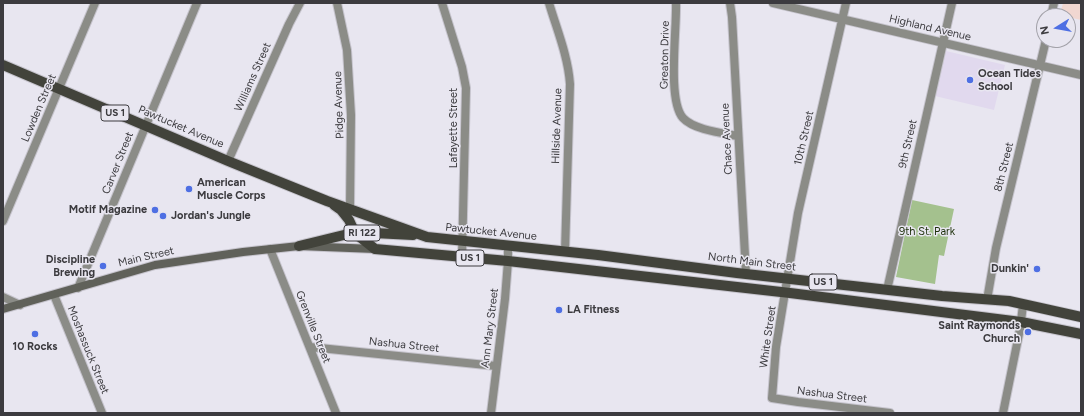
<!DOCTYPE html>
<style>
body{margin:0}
#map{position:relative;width:1084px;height:416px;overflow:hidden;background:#e8e6f0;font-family:Figtree,sans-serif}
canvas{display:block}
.frame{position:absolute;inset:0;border:4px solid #3c3b3f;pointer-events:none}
.north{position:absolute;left:1036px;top:8px;width:40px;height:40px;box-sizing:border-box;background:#e8e6f0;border:1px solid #a3a2a9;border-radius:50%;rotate:259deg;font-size:11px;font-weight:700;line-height:16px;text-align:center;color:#3c3b3f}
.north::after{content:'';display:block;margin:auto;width:14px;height:18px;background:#4e6fe3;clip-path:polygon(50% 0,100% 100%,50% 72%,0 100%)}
</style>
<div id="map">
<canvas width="1084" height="416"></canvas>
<div class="frame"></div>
<div class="north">N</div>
</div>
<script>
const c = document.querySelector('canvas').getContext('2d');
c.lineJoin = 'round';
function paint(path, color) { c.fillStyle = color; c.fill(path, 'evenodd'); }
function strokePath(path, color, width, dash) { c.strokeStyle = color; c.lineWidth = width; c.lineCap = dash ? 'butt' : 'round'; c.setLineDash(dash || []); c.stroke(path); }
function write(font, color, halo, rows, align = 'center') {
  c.font = font + ' Figtree,sans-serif'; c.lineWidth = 3; c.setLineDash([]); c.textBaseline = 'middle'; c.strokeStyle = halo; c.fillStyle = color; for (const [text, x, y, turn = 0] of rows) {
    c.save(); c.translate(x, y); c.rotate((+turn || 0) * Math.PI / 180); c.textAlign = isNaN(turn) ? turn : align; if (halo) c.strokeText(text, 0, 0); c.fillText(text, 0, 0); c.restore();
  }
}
const education = new Path2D(`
 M946 51 1005 65 994 110 935 96Z`);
const medical = new Path2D(`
 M1063 3H1081V20L1060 15Z`);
const green = new Path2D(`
 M912 200 954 209 944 256 939 255 935 284 896 277Z`);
const minor = new Path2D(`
 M442 3 462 67 466 88 462 257
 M549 3C557 30 568 56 570 84L565 252
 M676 3C677 29 667 100 683 118 694 130 723 133 738 136
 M730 3 732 17 746 274
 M773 3 1081 75
 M846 3 798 213 776 347 772 398 798 402 890 413
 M1051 16 1054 3
 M228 161 289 24 300 3
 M3 221 95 3
 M270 249 336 413
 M78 288 197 3
 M887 290 952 3
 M54 295 102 413
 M987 300 996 248 1046 40
 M310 347 496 366
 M491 413 505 299 508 261V246
 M1003 413 1020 329 1023 305`);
const tertiary = new Path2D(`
 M337 3 347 50 351 115 350 208
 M3 297 20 305`);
const secondary = new Path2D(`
 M3 309 155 265 243 252 299 246 375 249`);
const primary = new Path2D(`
 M3 65 228 161 327 201 427 237 598 255 737 273 942 296 1009 301 1081 317
 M334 205 341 210 349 220 355 233 375 249 508 261 790 293 1021 322 1081 334
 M299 246 348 234 374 233 413 235`);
const markers = [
 [970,80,4,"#4e6fe3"],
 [189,189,4,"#4e6fe3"],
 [155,210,4,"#4e6fe3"],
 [163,216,4,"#4e6fe3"],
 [103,266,4,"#4e6fe3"],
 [1037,269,4,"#4e6fe3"],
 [559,310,4,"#4e6fe3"],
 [1028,332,4,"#4e6fe3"],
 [35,334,4,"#4e6fe3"]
];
const shields = [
 [115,113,28],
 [362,233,36],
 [470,258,28],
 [823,282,28]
];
const shieldNames = [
 ["US 1",115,113],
 ["RI 122",362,233],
 ["US 1",470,258],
 ["US 1",823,282]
];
const streetNames = [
 ["Highland Avenue",930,28,13],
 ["Greaton Drive",665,55,-89],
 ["Williams Street",253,77,-66],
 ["Pidge Avenue",339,105,-92],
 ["Lowden Street",39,108,-67],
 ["Hillside Avenue",557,126,-88],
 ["Pawtucket Avenue",181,127,23],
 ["Lafayette Street",454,128,-90],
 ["10th Street",804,138,-77],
 ["Chace Avenue",727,139,-93],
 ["9th Street",908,144,-77],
 ["Carver Street",118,163,-68],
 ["8th Street",1004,167,-76],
 ["Pawtucket Avenue",491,232,6],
 ["Main Street",146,257,-13],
 ["North Main Street",752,262,7],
 ["Grenville Street",313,327,68],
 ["Ann Mary Street",490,328,-83],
 ["White Street",768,337,-82],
 ["Nashua Street",404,345,6],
 ["Moshassuck Street",88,350,68],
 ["Nashua Street",832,395,7]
];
const poiNames = [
 ["Ocean Tides",978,74],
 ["School",978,87],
 ["American",197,183],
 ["Muscle Corps",197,196],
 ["Motif Magazine",147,210,"right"],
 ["Jordan's Jungle",171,216],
 ["Discipline",95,260,"right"],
 ["Brewing",95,273,"right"],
 ["Dunkin'",1029,269,"right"],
 ["LA Fitness",567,310],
 ["Saint Raymonds",1020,326,"right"],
 ["Church",1020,339,"right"],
 ["10 Rocks",35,347,"center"]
];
const parkNames = [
 ["9th St. Park",927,232]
];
paint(education, '#e1d9ee');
paint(medical, '#f1d7d1');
paint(green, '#a4c18e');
strokePath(minor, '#c6c4cd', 10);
strokePath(tertiary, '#c6c4cd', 10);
strokePath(secondary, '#c6c4cd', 10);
strokePath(primary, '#c6c4cd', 12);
strokePath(minor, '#8b8c87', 8);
strokePath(tertiary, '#8b8c87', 8);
strokePath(secondary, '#60615a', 8);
strokePath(primary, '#42433b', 10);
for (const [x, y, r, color] of markers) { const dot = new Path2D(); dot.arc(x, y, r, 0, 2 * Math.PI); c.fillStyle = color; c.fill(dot); strokePath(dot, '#e8e6f0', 1.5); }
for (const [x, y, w] of shields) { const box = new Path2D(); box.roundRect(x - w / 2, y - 8, w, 16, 3); c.fillStyle = '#e8e6f0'; c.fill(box); strokePath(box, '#3c3b3f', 1); }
write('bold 10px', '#3c3b3f', null, shieldNames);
write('11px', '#3c3b3f', '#e8e6f0', streetNames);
write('bold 11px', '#3c3b3f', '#e8e6f0', poiNames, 'left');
write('11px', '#1e310c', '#e8e6f0', parkNames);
</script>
